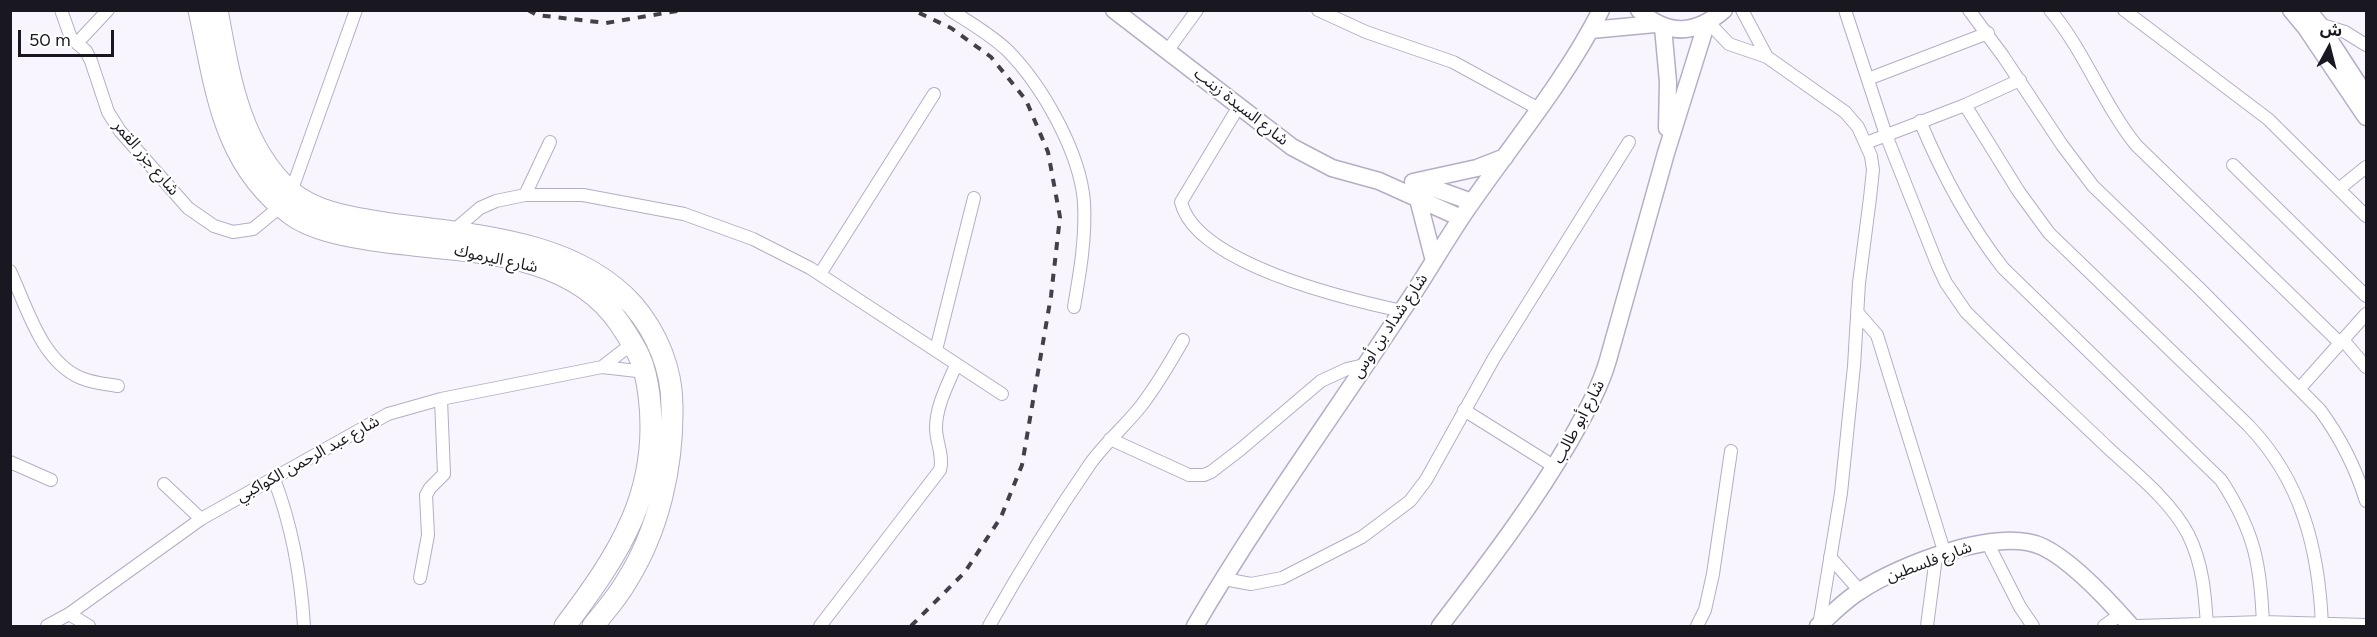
<!DOCTYPE html>
<meta charset="utf-8">
<style>
body{margin:0}
#map{position:relative;width:2377px;height:637px;overflow:hidden;background:#f8f5ff;font-family:Figtree,"Noto Sans Arabic",sans-serif}
canvas{display:block}
.frame{position:absolute;inset:0;border:12px solid #19171f;pointer-events:none}
.north{position:absolute;left:2299px;top:18px;width:60px;height:60px;-webkit-text-stroke:4px #fff;paint-order:stroke;rotate:7deg;font-size:16px;font-weight:700;line-height:24px;text-align:center;color:#19171f}
.north::after{content:'';display:block;margin:auto;width:21px;height:27px;background:#19171f;clip-path:polygon(50% 0,100% 100%,50% 72%,0 100%)}
.scale{position:absolute;left:18px;top:30px;width:96px;height:27px;box-sizing:border-box;border:3px solid #19171f;border-top:0;padding-left:8px;font-size:18px;line-height:21px;white-space:nowrap;color:#19171f;-webkit-text-stroke:4px #fff;paint-order:stroke}
</style>
<div id="map">
<canvas width="2377" height="637"></canvas>
<div class="frame"></div>
<div class="north">ش</div>
<div class="scale">50 m</div>
</div>
<script>
const c = document.querySelector('canvas').getContext('2d');
c.lineJoin = 'round';
function strokePath(path, color, width, dash) { c.strokeStyle = color; c.lineWidth = width; c.lineCap = dash ? 'butt' : 'round'; c.setLineDash(dash || []); c.stroke(path); }
function write(font, color, halo, rows, align = 'center') {
  c.font = font + ' Figtree,"Noto Sans Arabic",sans-serif'; c.lineWidth = 4.5; c.setLineDash([]); c.textBaseline = 'middle'; c.strokeStyle = halo; c.fillStyle = color; for (const [text, x, y, turn = 0] of rows) {
    c.save(); c.translate(x, y); c.rotate((+turn || 0) * Math.PI / 180); c.textAlign = isNaN(turn) ? turn : align; if (halo) c.strokeText(text, 0, 0); c.fillText(text, 0, 0); c.restore();
  }
}
const street = new Path2D(`
 M61 10 71 38 86 51 91 61 108 112 120 131 188 208 214 226 233 232 253 229 281 206
 M950 10C969 22 990 34 1007 50 1042 85 1080 152 1084 202 1086 238 1080 272 1074 307
 M1318 10 1366 32 1453 62 1539 109
 M1742 10 1767 57
 M1845 10 1886 135 1938 266 1946 283 1966 312C2012 358 2060 402 2107 447 2135 473 2170 500 2188 534 2203 564 2205 594 2207 626
 M1969 10 2003 56 2062 145 2093 186 2199 288 2320 410C2340 437 2356 469 2366 501
 M2050 10C2084 50 2103 104 2136 145L2340 343
 M2124 10 2268 119 2366 216
 M1709 23 1729 44 1767 57 1845 112 1858 127 1871 156 1873 170 1870 198 1859 283 1854 366 1841 493 1819 626
 M2319 24 2345 32 2366 45
 M78 42 108 10
 M1168 50 1197 10
 M1868 79 1988 33
 M1965 105 2019 192 2049 233 2248 425C2302 481 2319 550 2322 626
 M1239 106 1181 202C1196 264 1347 299 1402 311
 M1920 121C1942 174 1968 223 2003 268L2221 480C2255 532 2261 566 2263 626
 M1866 143 1965 105 2020 80
 M2233 165 2366 296
 M2340 188 2366 167
 M291 192 356 10
 M525 195 550 142
 M452 232 480 208 496 201 525 195H583L684 214 753 239 810 268 1002 394
 M10 271C27 307 41 361 81 378 93 383 106 384 118 386
 M820 274 934 94
 M1857 312 1877 335 1945 554
 M2343 340 2366 367
 M936 350 974 198
 M602 367 633 343
 M2300 388 2366 314
 M1464 410 1555 467
 M1110 439 1189 475H1204L1211 472 1241 449 1321 381 1347 369 1364 365
 M10 462 51 480
 M274 479C292 526 301 577 304 626
 M164 484 201 519
 M1987 542 2020 607 2033 626
 M1830 557 1860 591
 M420 578 428 535 426 495 430 488 444 474 441 399
 M1224 579 1251 584 1282 578 1362 537 1410 501 1426 480 1494 358 1629 142
 M69 614 89 626
 M47 626 69 614 201 519 388 414 441 399 602 367 646 372
 M820 626 940 470C944 456 936 442 936 428 936 406 948 384 956 365
 M989 626C1020 571 1054 516 1090 464 1105 443 1125 426 1141 406 1157 385 1170 363 1183 340
 M1697 626 1705 610 1713 574 1731 451
 M1927 626 1936 557
 M2104 626 2121 614
 M2138 626 2263 622 2366 625`);
const secondary = new Path2D(`
 M1114 10 1292 147 1332 168 1379 181 1461 218
 M1639 10C1668 37 1696 34 1724 10
 M2291 10 2306 28 2366 117
 M2308 10 2319 24 2366 96
 M1663 27 1668 82 1667 128
 M1591 30 1655 24
 M1413 182 1477 168 1505 157
 M1416 182 1472 202
 M1418 199 1434 261
 M1195 626C1258 518 1332 417 1401 312 1426 276 1447 237 1472 202 1516 139 1566 79 1601 10
 M1440 626C1486 566 1533 505 1571 439 1585 414 1600 388 1608 360L1666 153 1706 25
 M1818 626C1831 615 1845 600 1860 591 1899 565 1998 526 2043 547 2072 561 2110 602 2131 626`);
const highway = new Path2D(`
 M199 10C216 88 222 164 292 215 312 229 341 235 366 239 451 254 565 243 620 324 638 351 645 363 649 395 661 491 620 553 565 626
 M217 10C229 74 239 145 290 191 315 213 354 218 385 223 468 235 573 238 633 305 657 333 672 369 672 406 673 466 659 530 626 582 617 598 604 612 593 626`);
const rail = new Path2D(`
 M528 10 537 15 606 23 683 10
 M911 626 965 572 1001 517 1022 465 1051 296 1060 217 1048 152 1026 100 991 57 951 28 913 10`);
const streetNames = [
 ["شارع السيدة زينب",1241,107,38],
 ["شارع جزر القمر",146,158,50],
 ["شارع اليرموك",496,259,12],
 ["شارع شداد بن أوس",1390,326,-56],
 ["شارع أبو طالب",1579,422,-62],
 ["شارع عبد الرحمن الكواكبي",308,459,-29],
 ["شارع فلسطين",1929,562,-20]
];
strokePath(street, '#b4aec5', 14);
strokePath(secondary, '#b4aec5', 19);
strokePath(highway, '#b4aec5', 23);
strokePath(street, '#fff', 12);
strokePath(secondary, '#fff', 16);
strokePath(highway, '#fff', 21);
strokePath(rail, '#424048', 4, [8, 8]);
write('16px', '#19171f', '#fff', streetNames);
</script>
